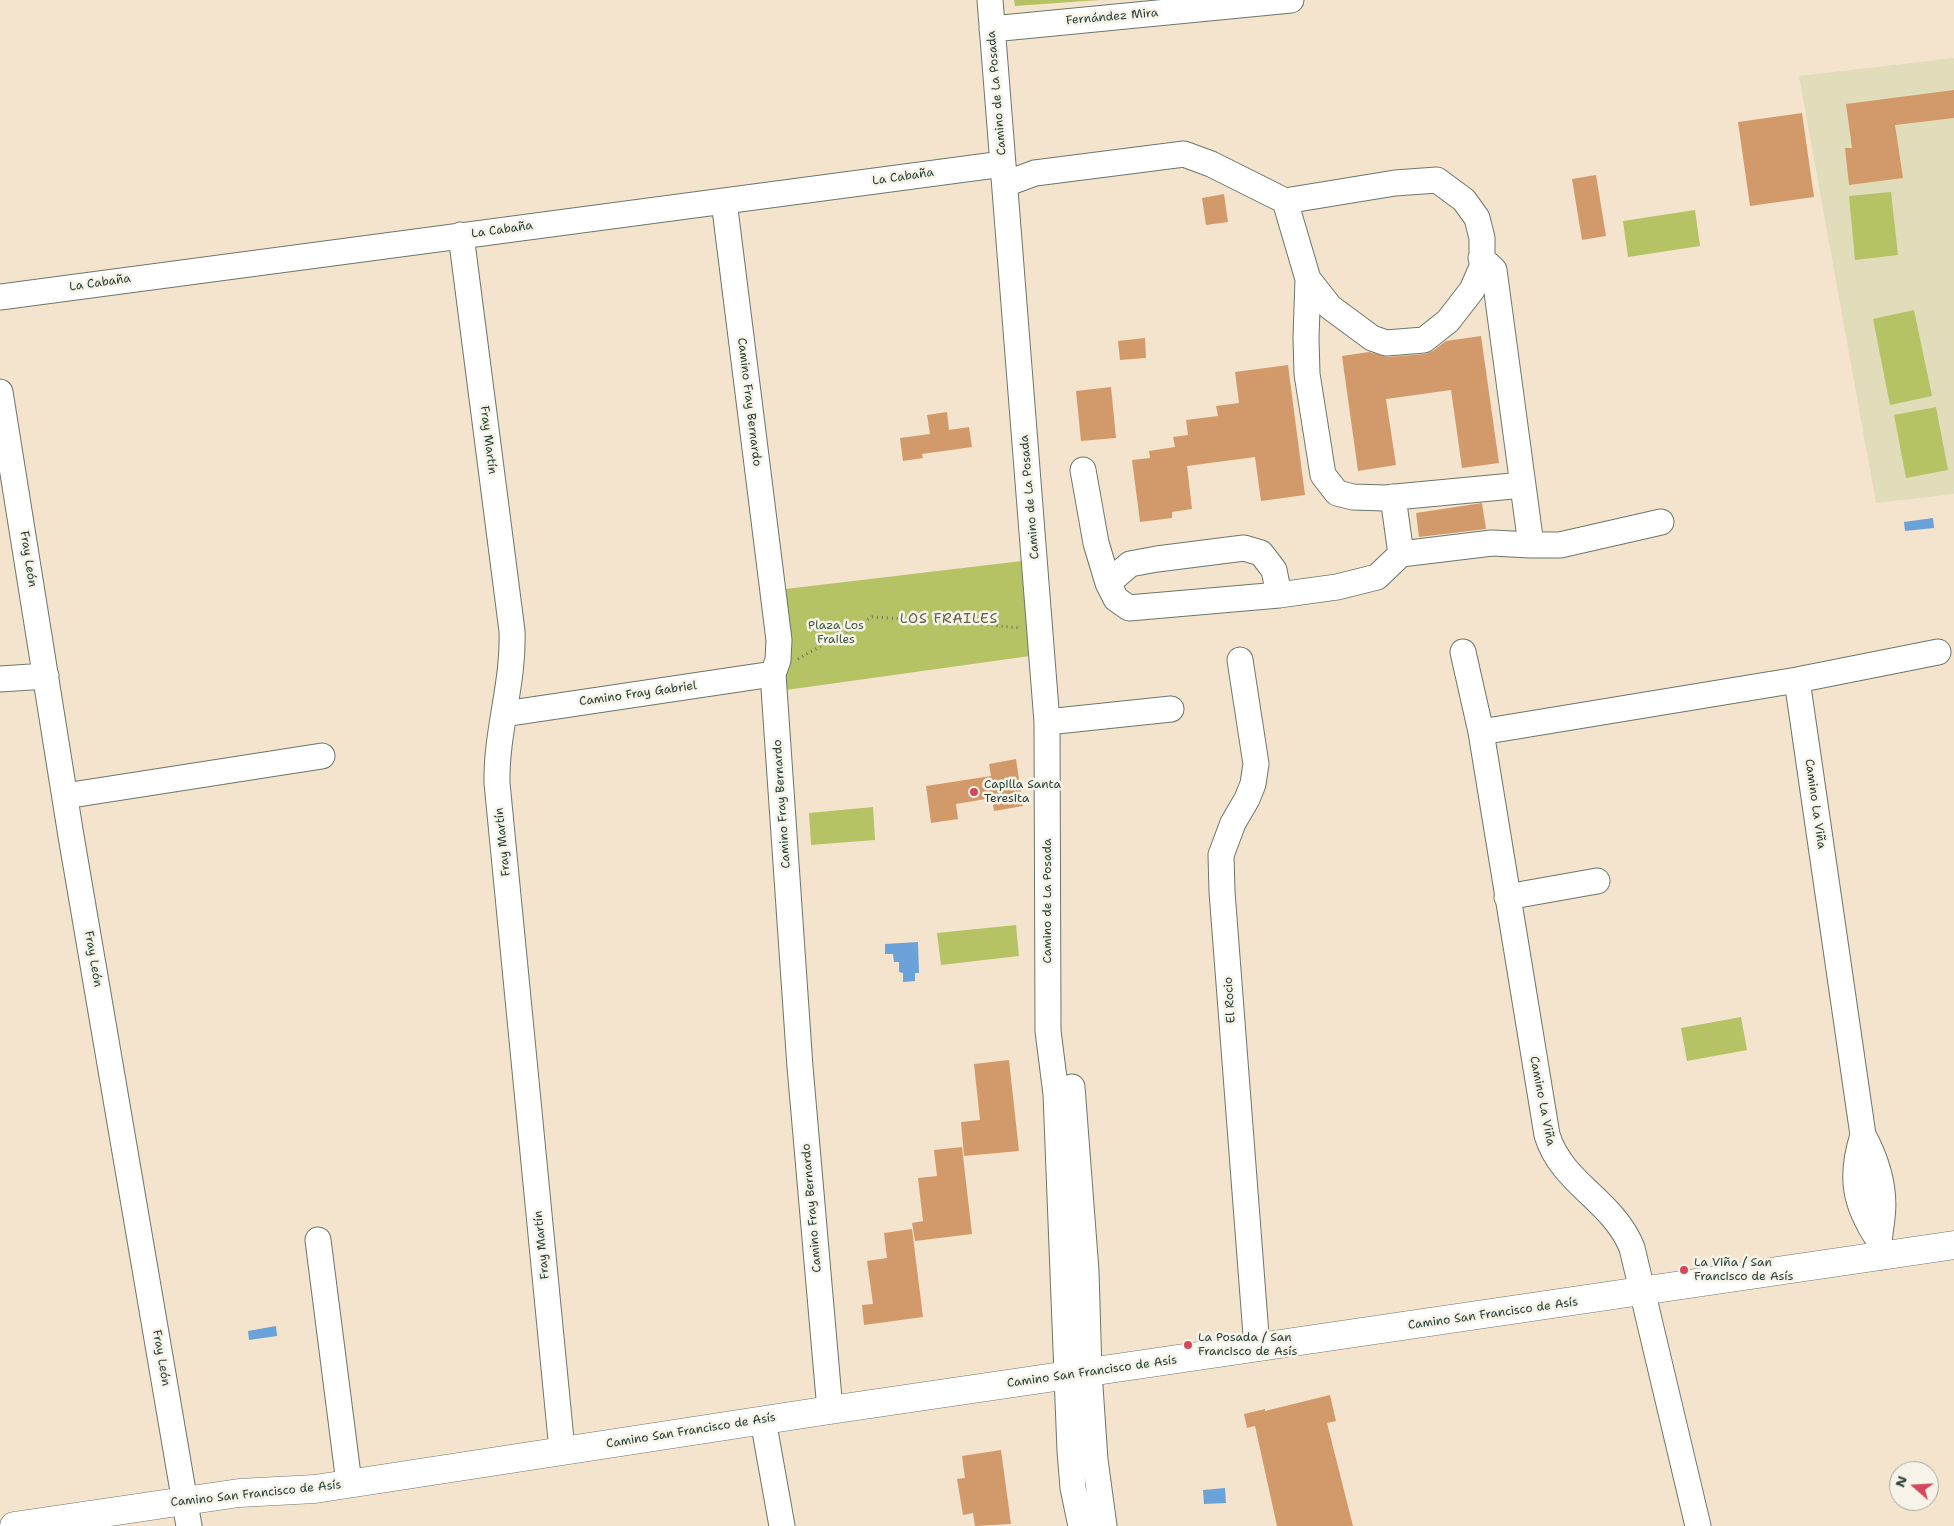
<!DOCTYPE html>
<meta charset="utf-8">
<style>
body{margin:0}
#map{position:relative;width:1954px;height:1526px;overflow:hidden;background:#f5e4cd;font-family:"Shantell Sans",sans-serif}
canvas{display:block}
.north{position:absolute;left:1889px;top:1461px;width:50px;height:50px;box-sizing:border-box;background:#f7f3e8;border:1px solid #a1aaa0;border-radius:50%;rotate:289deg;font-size:14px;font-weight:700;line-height:20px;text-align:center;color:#1f3d34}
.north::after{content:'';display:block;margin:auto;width:18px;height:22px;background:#d1495b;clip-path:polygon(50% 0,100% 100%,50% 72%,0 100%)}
</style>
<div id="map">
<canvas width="1954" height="1526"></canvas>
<div class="north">N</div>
</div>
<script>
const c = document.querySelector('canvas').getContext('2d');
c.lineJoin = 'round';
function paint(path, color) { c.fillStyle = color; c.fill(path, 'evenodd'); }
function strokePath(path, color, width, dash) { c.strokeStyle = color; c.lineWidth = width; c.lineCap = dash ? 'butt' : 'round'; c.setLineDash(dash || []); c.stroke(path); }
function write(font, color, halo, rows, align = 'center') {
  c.font = font + ' "Shantell Sans",sans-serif'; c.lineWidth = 5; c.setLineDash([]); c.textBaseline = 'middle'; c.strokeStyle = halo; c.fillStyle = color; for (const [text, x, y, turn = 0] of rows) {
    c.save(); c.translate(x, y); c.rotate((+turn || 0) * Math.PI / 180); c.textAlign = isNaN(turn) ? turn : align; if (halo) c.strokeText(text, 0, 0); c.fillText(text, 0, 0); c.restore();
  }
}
const built = new Path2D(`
 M1954 58V494L1876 503 1799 76Z`);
const green = new Path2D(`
 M1014 0H1100L1015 6Z
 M1891 192 1898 255 1855 260 1849 196Z
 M1695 210 1700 246 1628 257 1623 221Z
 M1914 310 1932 396 1890 405 1873 319Z
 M1936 407 1948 470 1906 478 1894 415Z
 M1022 561 1030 656 786 690 777 590Z
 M873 807 875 840 811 845 809 813Z
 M1016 925 1019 956 941 965 937 933Z
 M1741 1017 1747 1050 1687 1061 1681 1028Z`);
const water = new Path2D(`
 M1933 518 1934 528 1905 531 1904 522Z
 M918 942 919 973H915V981L903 982V973L899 972V962H894L893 954H885V944Z
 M276 1326 277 1336 249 1340 248 1331Z
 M1225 1488 1226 1503 1204 1504 1203 1490Z`);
const building = new Path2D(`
 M1954 90V118L1895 125 1903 178 1849 185 1845 148H1852L1846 104Z
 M1802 113 1814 197 1750 206 1738 122Z
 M1596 175 1606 236 1582 240 1572 179Z
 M1224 194 1228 222 1206 225 1202 198Z
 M1481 336 1499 463 1462 468 1451 390 1386 399 1396 465 1358 471 1342 356 1369 352 1387 357 1425 354 1433 351 1446 341Z
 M1145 338 1146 358 1120 360 1118 341Z
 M1288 365 1305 495 1261 501 1255 457 1187 466 1192 509 1172 512V518L1140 522 1132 460 1150 458 1149 451 1175 447 1173 437 1188 435 1186 420 1218 416 1216 406 1239 403 1235 372Z
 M1111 387 1116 438 1081 441 1076 391Z
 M947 412 949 430 969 427 972 447 922 454 923 458 903 461 900 438 930 434 927 415Z
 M1482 503 1486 529 1419 537 1416 513Z
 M1016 759 1023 806 994 811 992 798 956 804 958 819 931 823 926 786 991 776 989 764Z
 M1009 1060 1019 1151 964 1156 961 1122 980 1120 974 1064Z
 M962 1147 972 1234 915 1241 912 1223 923 1221 918 1178 937 1176 934 1150Z
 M912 1229 923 1317 864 1325 862 1305 873 1304 867 1261 887 1258 884 1233Z
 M1330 1395 1336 1421 1327 1423 1353 1526H1277L1255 1426 1247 1428 1244 1414 1265 1409V1411Z
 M1001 1450 1011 1524 975 1526 973 1513 963 1515 957 1479 965 1478 962 1456Z`);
const path = new Path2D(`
 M798 659 872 617 961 622 1020 628`);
const minor = new Path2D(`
 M990 0 1047 722 1048 1031 1056 1094 1070 1451 1073 1488 1081 1526
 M992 29 1291 0
 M1005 184 1035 173 1184 154 1211 164 1285 201 1308 279 1306 338 1307 374 1323 475 1337 493 1353 497 1385 498 1523 485
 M724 201 779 640 778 660 773 674 800 1067 830 1410
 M1285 201 1395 183 1437 180 1464 200 1477 218 1482 238V267L1472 290 1448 321 1424 340 1386 343 1372 338 1330 307 1308 279
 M461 235 512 631C514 683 496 731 497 783L562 1450
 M1481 258 1494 270 1531 545
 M0 297 1003 164
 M0 392 71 836 189 1526
 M1083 470 1096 543 1108 583 1116 599 1129 608 1279 595 1337 587 1377 577 1401 554
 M1393 497 1401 554 1492 543 1531 545H1560L1661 522
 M1108 583 1130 564 1157 559 1244 548 1261 553 1274 570 1279 595
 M1463 652 1481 732 1547 1135C1562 1184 1613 1200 1632 1248L1698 1526
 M1240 660 1256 764 1253 784 1247 799 1233 823 1221 855 1222 892 1257 1348
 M0 679 46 676
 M1797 680 1863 1135C1877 1161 1886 1188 1882 1218 1880 1236 1878 1238 1881 1257
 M504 714 773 674
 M1047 722 1171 709
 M1481 732 1797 680 1938 652
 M65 796 322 756
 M1507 897 1597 881
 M1072 1087 1086 1271 1089 1372 1095 1460 1104 1526
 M1863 1135C1850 1176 1854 1203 1878 1239
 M318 1240 349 1483
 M763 1420 782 1526`);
const major = new Path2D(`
 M14 1526 239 1493 315 1489 830 1410 1954 1245`);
const markers = [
 [974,792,5,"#d1495b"],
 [1684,1270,5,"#d1495b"],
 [1188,1345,5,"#d1495b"]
];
const streetNames = [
 ["Fernández Mira",1112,17,-5],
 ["Camino de La Posada",997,93,-95],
 ["La Cabaña",903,177,-8],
 ["La Cabaña",502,230,-8],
 ["La Cabaña",100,283,-8],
 ["Camino Fray Bernardo",749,402,83],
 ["Fray Martín",488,440,83],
 ["Camino de La Posada",1030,497,-95],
 ["Fray León",28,559,81],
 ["Camino Fray Gabriel",638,694,-8],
 ["Camino Fray Bernardo",782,804,-94],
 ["Camino La Viña",1815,804,82],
 ["Fray Martín",503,842,-96],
 ["Camino de La Posada",1048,901,-90],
 ["Fray León",93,959,80],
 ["El Rocio",1230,1000,-94],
 ["Camino La Viña",1542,1101,79],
 ["Camino Fray Bernardo",812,1208,-95],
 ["Fray Martín",542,1245,-96],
 ["Camino San Francisco de Asís",1493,1314,-8],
 ["Fray León",161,1358,80],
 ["Camino San Francisco de Asís",1092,1372,-8],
 ["Camino San Francisco de Asís",691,1431,-9],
 ["Camino San Francisco de Asís",256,1494,-6]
];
const parkNames = [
 ["Plaza Los",836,626],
 ["Frailes",836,640]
];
const poiNames = [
 ["Capilla Santa",984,785],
 ["Teresita",984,799],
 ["La Viña / San",1694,1263],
 ["Francisco de Asís",1694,1277],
 ["La Posada / San",1198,1338],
 ["Francisco de Asís",1198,1352]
];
const neighbourhoodNames = [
 ["LOS FRAILES",949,619]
];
paint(built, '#e1dcba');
paint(green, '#b6c364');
paint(water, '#6ba2d9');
paint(building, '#d29a6a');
strokePath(minor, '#6a776a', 27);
strokePath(major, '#6a776a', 29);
strokePath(path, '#6a776a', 3, [1, 4]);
strokePath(minor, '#fff', 25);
strokePath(major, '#fff', 28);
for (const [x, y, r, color] of markers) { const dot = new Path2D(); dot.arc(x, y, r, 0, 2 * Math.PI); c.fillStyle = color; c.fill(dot); strokePath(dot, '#f7f3e8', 2); }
write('12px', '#1f3d34', '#f7f3e8', streetNames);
write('12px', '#3d583e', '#f7f3e8', parkNames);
write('12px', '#1f3d34', '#f7f3e8', poiNames, 'left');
c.letterSpacing = '1px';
write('14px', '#5e5e47', '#f7f3e8', neighbourhoodNames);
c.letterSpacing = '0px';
</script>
